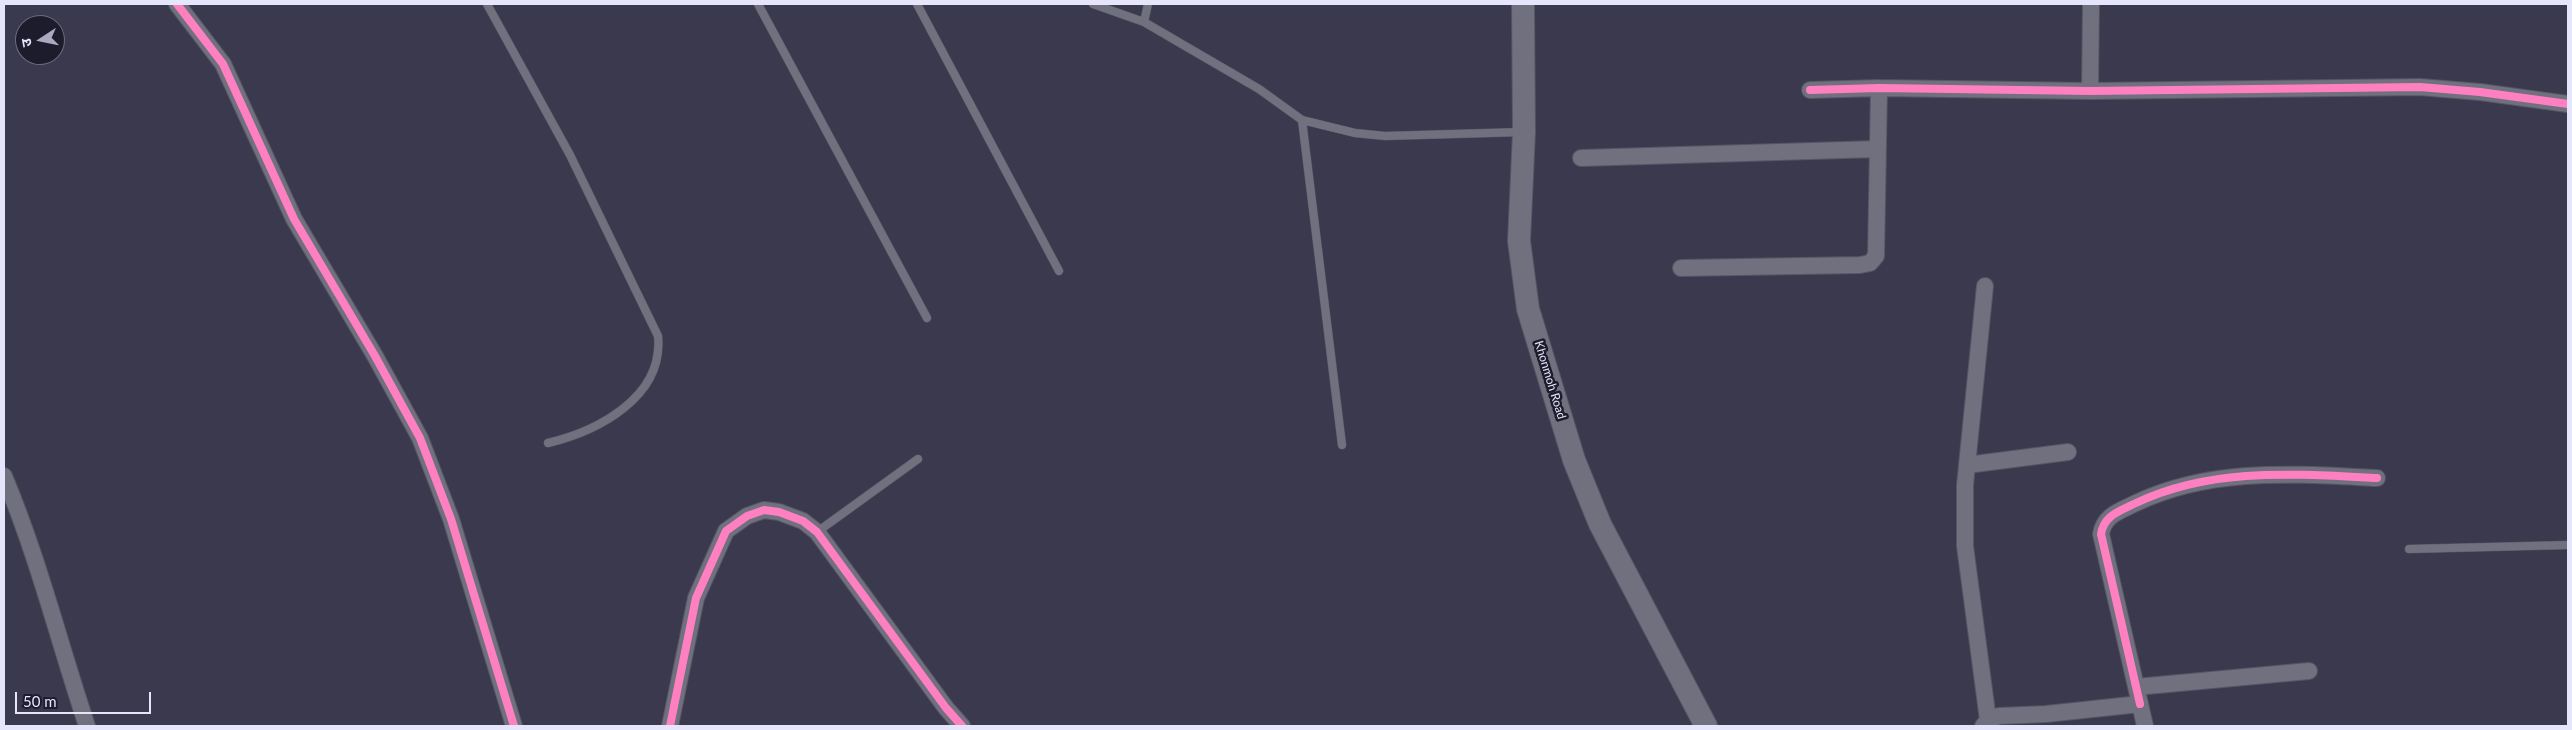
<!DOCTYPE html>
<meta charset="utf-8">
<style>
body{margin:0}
#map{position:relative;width:2572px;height:730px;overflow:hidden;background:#3b394d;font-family:Lato,"Noto Sans Devanagari",sans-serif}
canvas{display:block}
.frame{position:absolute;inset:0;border:5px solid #e5e5fc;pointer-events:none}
.north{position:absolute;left:15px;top:15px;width:50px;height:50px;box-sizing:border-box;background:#1c1c2c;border:1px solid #6c6c7f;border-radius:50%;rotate:259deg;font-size:14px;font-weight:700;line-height:20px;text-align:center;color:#e5e5fc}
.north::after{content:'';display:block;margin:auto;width:18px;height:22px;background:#aaa9bf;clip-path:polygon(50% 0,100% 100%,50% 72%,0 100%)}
.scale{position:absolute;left:15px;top:692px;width:136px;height:22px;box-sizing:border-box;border:2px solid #e5e5fc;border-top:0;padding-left:6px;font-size:15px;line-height:18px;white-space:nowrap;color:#e5e5fc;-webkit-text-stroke:4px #1c1c2c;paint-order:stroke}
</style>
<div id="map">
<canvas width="2572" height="730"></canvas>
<div class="frame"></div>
<div class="north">उ</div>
<div class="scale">50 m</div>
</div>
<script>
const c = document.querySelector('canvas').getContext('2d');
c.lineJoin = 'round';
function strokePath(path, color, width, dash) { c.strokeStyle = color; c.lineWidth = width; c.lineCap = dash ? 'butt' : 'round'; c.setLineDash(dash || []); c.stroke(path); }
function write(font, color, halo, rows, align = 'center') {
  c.font = font + ' Lato,sans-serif'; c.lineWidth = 5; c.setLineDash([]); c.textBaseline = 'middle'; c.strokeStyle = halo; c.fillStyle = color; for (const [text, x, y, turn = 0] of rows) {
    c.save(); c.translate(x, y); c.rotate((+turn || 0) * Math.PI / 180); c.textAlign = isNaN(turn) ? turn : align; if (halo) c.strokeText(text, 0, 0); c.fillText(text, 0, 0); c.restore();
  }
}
const service = new Path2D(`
 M487 4 570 155 658 336C664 397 598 431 548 443
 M758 4 927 318
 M917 4 1059 271
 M1093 4 1144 22 1259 89 1302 120 1355 133 1385 136 1522 132
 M1144 22 1148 4
 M1302 120 1342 445
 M817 532 918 459
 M2409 549 2568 545`);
const minor = new Path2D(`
 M177 4 223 64 294 219 375 356 420 438 451 519 514 726
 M1810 90 1879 88 2090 91 2420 87 2480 92 2568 104
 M2090 91 2091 4
 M1581 158 1877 149
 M1681 268 1860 265 1870 263 1876 256 1879 88
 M1985 286 1965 485V546L1988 720
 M1967 465 2068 452
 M4 476C38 557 59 642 87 726
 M2136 687 2309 671
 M2140 704 2101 534C2104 515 2120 511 2136 503 2212 467 2294 474 2377 478
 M670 726 696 598 726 531 747 516 764 510 779 512 803 521 817 532 946 708 962 726
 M1983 726 1988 720 1999 716 2046 714 2140 704 2145 726`);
const secondary = new Path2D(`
 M1523 4 1524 132 1519 241 1528 309 1574 460 1600 524 1706 726`);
const cycleway = new Path2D(`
 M177 4 223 64 294 219 375 356 420 438 451 519 514 726
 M1810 90 1879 88 2090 91 2420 87 2480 92 2568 104
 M2140 704 2101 534C2104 515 2120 511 2136 503 2212 467 2294 474 2377 478
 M670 726 696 598 726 531 747 516 764 510 779 512 803 521 817 532 946 708 962 726`);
const streetNames = [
 ["Khonmoh Road",1550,380,73]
];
strokePath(service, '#565566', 9);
strokePath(minor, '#565566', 18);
strokePath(secondary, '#565566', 24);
strokePath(service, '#71707f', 8);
strokePath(minor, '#71707f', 16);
strokePath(secondary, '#71707f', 22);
strokePath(cycleway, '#ff80c0', 8);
write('12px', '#e5e5fc', '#1c1c2c', streetNames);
</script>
